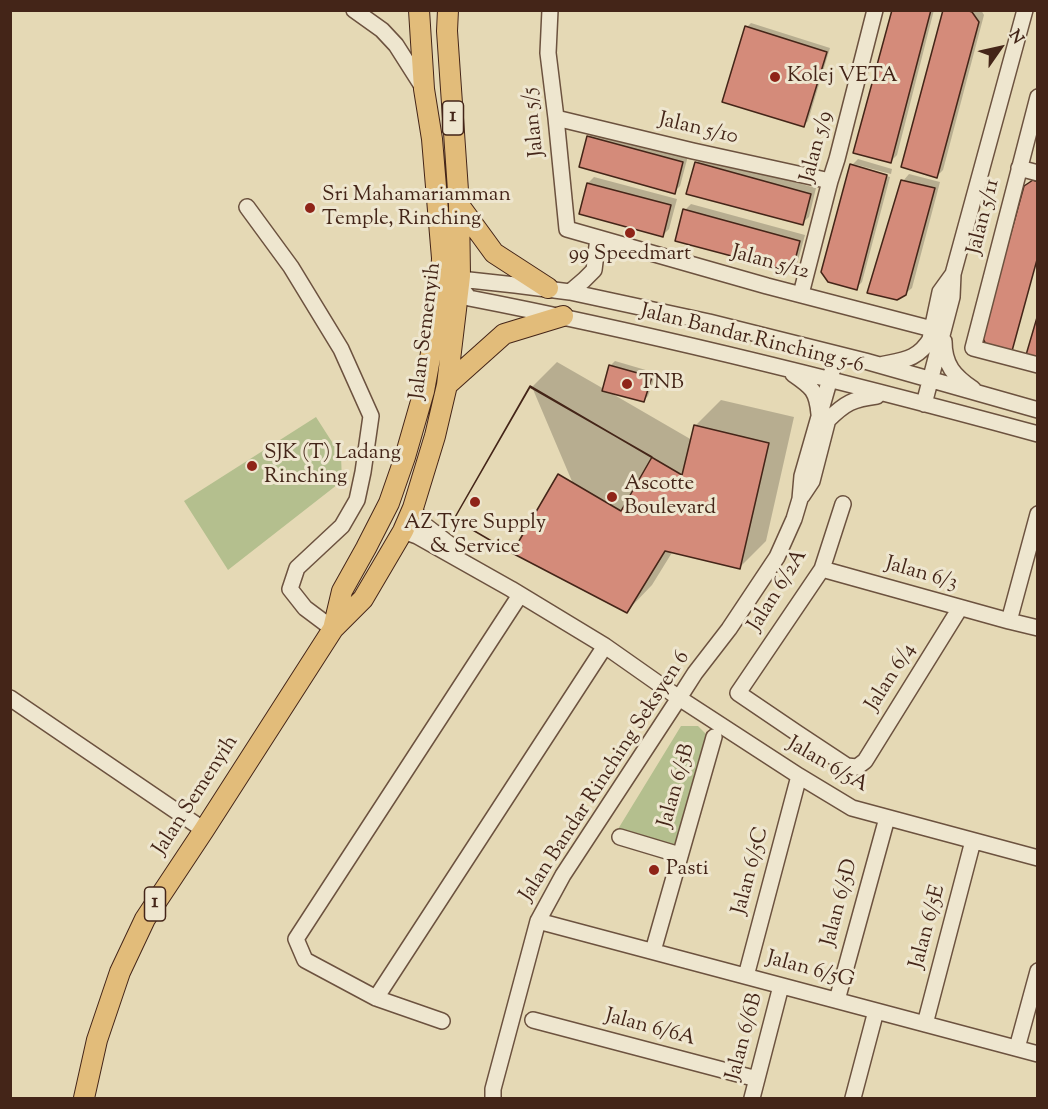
<!DOCTYPE html>
<style>
body{margin:0}
#map{position:relative;width:1048px;height:1109px;overflow:hidden;background:#e5d9b5;font-family:"Sorts Mill Goudy",serif}
canvas{display:block}
.frame{position:absolute;inset:0;border:12px solid #442518;pointer-events:none}
.north{position:absolute;left:970px;top:18px;width:60px;height:60px;-webkit-text-stroke:4px #eee6cf;paint-order:stroke;rotate:56deg;font-size:16px;font-weight:700;line-height:24px;text-align:center;color:#442518}
.north::after{content:'';display:block;margin:auto;width:21px;height:27px;background:#442518;clip-path:polygon(50% 0,100% 100%,50% 72%,0 100%)}
</style>
<div id="map">
<canvas width="1048" height="1109"></canvas>
<div class="frame"></div>
<div class="north">N</div>
</div>
<script>
const c = document.querySelector('canvas').getContext('2d');
c.lineJoin = 'round';
function paint(path, color) { c.fillStyle = color; c.fill(path, 'evenodd'); }
function strokePath(path, color, width, dash) { c.strokeStyle = color; c.lineWidth = width; c.lineCap = dash ? 'butt' : 'round'; c.setLineDash(dash || []); c.stroke(path); }
function write(font, color, halo, rows, align = 'center') {
  c.font = font + ' "Sorts Mill Goudy",serif'; c.lineWidth = 6; c.setLineDash([]); c.textBaseline = 'middle'; c.strokeStyle = halo; c.fillStyle = color; for (const [text, x, y, turn = 0] of rows) {
    c.save(); c.translate(x, y); c.rotate((+turn || 0) * Math.PI / 180); c.textAlign = isNaN(turn) ? turn : align; if (halo) c.strokeText(text, 0, 0); c.fillText(text, 0, 0); c.restore();
  }
}
const green = new Path2D(`
 M316 417 341 456 342 481 228 570 184 501Z
 M681 726H698L708 736 677 851 615 834Z`);
const shadow = new Path2D(`
 M894 10H934L897 155 891 161Z
 M944 10H981L984 15 943 170 937 176Z
 M751 23 830 48 808 121 803 126 747 27Z
 M595 130 688 156 680 186 674 192 588 137Z
 M702 157 816 188 809 217 802 223 696 163Z
 M858 159 892 169 891 174 853 164V167L890 177 862 282 856 288 852 165Z
 M909 174 940 182 912 288 905 294 903 181Z
 M594 177 677 199 669 229 663 235 588 183Z
 M691 204 805 235 797 264 791 270 685 210Z
 M615 361 656 373 648 396 644 400 611 393 692 440 695 426 721 400 794 417 766 541 740 567 673 551 652 585 627 611 532 387 557 362 604 389 611 365Z`);
const building = new Path2D(`
 M892 10H931L891 163 853 153Z
 M943 10H966L972 12 979 22 937 178 901 167Z
 M745 26 827 52 804 127 722 102Z
 M587 136 683 162 675 194 579 167Z
 M695 162 811 194 803 225 686 194Z
 M850 164 887 175 857 290 828 282 821 272Z
 M901 180 935 188 906 295 897 300 867 293Z
 M1033 180 1038 182V256L1012 351 986 344 982 337 1024 186Z
 M587 183 671 205 663 237 579 214Z
 M683 209 800 241 792 272 675 241Z
 M1038 314V358L1026 355Z
 M609 365 652 377 644 402 602 391Z
 M530 386 682 475 694 425 769 443 740 569 665 551 627 613 512 553 454 519Z
 M530 387 652 457 621 511 558 474 512 553 454 519Z`);
const minor = new Path2D(`
 M354 10 382 30 396 45 424 89
 M550 10 548 53 556 118 567 229 767 286 932 329
 M1038 97 973 348 1038 365
 M556 118 693 151 830 181
 M1019 168 1038 173
 M247 207 291 267 341 349 371 416 363 472 357 500 342 526 297 568 290 589 305 608 333 629
 M456 282 469 298C660 335 850 383 1038 434
 M453 292 469 280 515 285 570 292 709 322 865 361 1038 410
 M570 292 584 280 594 270 598 238
 M801 294 830 181 837 159 875 10
 M930 339 940 292 953 274
 M944 341C944 365 954 376 973 389
 M880 365C903 360 918 360 931 338
 M793 374C812 387 817 391 819 414
 M924 404 952 297 953 274 1025 10
 M828 420C845 403 853 399 877 396
 M802 496 812 481 827 423
 M843 504 822 569 738 693 797 733 847 766 857 767 865 761 960 608
 M413 508 422 523 453 547
 M403 531 417 536 511 589 605 646 679 698 799 776 852 808 1038 858
 M822 569 1009 621 1038 628
 M1009 621 1038 514
 M10 698 204 830
 M620 837 680 855
 M538 921 1038 1054
 M653 951 714 737
 M746 976 799 776
 M376 998 605 646
 M837 1000 887 818
 M533 1020 757 1079
 M442 1021 376 998 305 960 296 939 520 595
 M925 1024 973 841
 M1017 1048 1038 971
 M493 1098V1089L538 921 563 875 679 698 695 673 729 629 777 557 794 519 800 499 802 476 837 354
 M752 1098 781 986
 M853 1098 876 1011`);
const major = new Path2D(`
 M459 205 494 253 548 288
 M447 385 504 334 563 316
 M333 629 342 591 366 548 389 503 405 457 424 391 440 304 442 258 432 139 424 89 419 10
 M84 1098 97 1040 120 972 145 919 204 830 333 629 363 599 403 531 413 508 435 436 447 385 460 276 459 205 447 31 448 10`);
const markers = [
 [775,77,6,"#8f2418"],
 [310,208,6,"#8f2418"],
 [630,233,6,"#8f2418"],
 [627,384,6,"#8f2418"],
 [252,466,6,"#8f2418"],
 [612,497,6,"#8f2418"],
 [475,502,6,"#8f2418"],
 [654,870,6,"#8f2418"]
];
const shields = [
 [453,118,21],
 [155,904,21]
];
const shieldNames = [
 ["1",453,118],
 ["1",155,904]
];
const poiNames = [
 ["Kolej VETA",787,77],
 ["Sri Mahamariamman",322,196],
 ["Temple, Rinching",322,220],
 ["99 Speedmart",630,255,"center"],
 ["TNB",639,384],
 ["SJK (T) Ladang",264,454],
 ["Rinching",264,478],
 ["Ascotte",624,485],
 ["Boulevard",624,509],
 ["AZ Tyre Supply",475,524,"center"],
 ["& Service",475,548,"center"],
 ["Pasti",666,870]
];
const streetNames = [
 ["Jalan 5/5",535,122,-96],
 ["Jalan 5/10",698,130,13],
 ["Jalan 5/9",818,147,-75],
 ["Jalan 5/11",985,217,-76],
 ["Jalan 5/12",770,264,15],
 ["Jalan Semenyih",427,331,-83],
 ["Jalan Bandar Rinching 5-6",752,340,14],
 ["Jalan 6/3",921,575,16],
 ["Jalan 6/2A",779,591,-58],
 ["Jalan 6/4",892,678,-58],
 ["Jalan 6/5A",827,766,30],
 ["Jalan Bandar Rinching Seksyen 6",606,777,-57],
 ["Jalan 6/5B",678,786,-74],
 ["Jalan Semenyih",197,796,-57],
 ["Jalan 6/5C",752,871,-75],
 ["Jalan 6/5D",841,903,-75],
 ["Jalan 6/5E",929,927,-75],
 ["Jalan 6/5G",810,971,15],
 ["Jalan 6/6A",650,1029,15],
 ["Jalan 6/6B",746,1037,-75]
];
paint(green, '#b4bf8e');
paint(shadow, '#0003');
paint(building, '#d48b7a');
strokePath(building, '#442518', 1.5);
strokePath(minor, '#6c523f', 18);
strokePath(major, '#442518', 22);
strokePath(minor, '#eee6cf', 15);
strokePath(major, '#e2bc7a', 20);
for (const [x, y, r, color] of markers) { const dot = new Path2D(); dot.arc(x, y, r, 0, 2 * Math.PI); c.fillStyle = color; c.fill(dot); strokePath(dot, '#eee6cf', 2); }
for (const [x, y, w] of shields) { const box = new Path2D(); box.roundRect(x - w / 2, y - 17, w, 34, 4.5); c.fillStyle = '#eee6cf'; c.fill(box); strokePath(box, '#442518', 1.5); }
write('bold 20px', '#442518', null, shieldNames);
write('21px', '#442518', '#eee6cf', poiNames, 'left');
write('21px', '#442518', '#eee6cf', streetNames);
</script>
